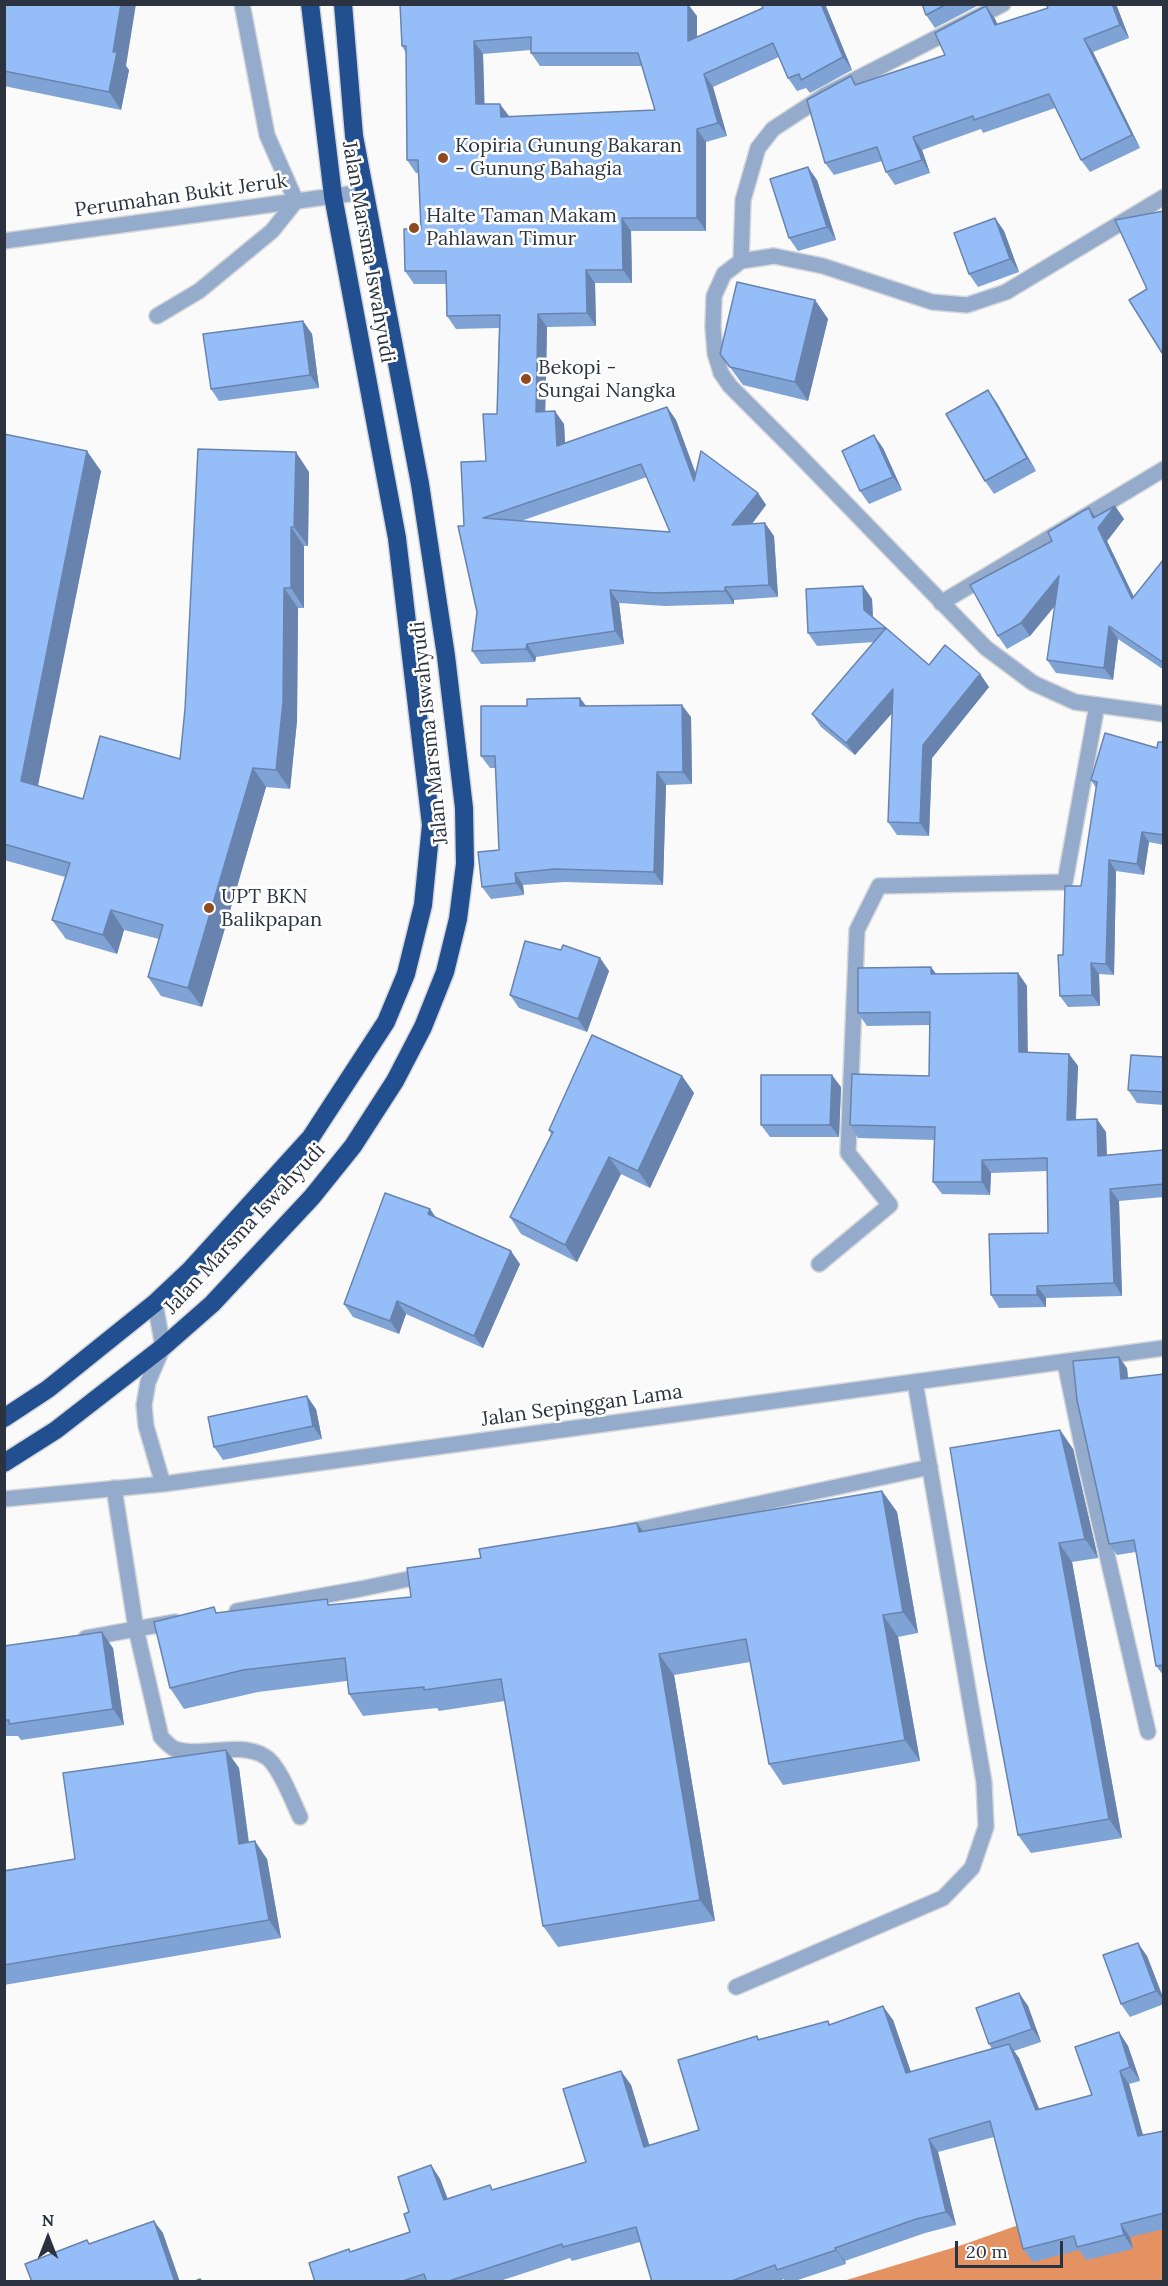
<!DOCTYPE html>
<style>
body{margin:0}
#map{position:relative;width:1168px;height:2286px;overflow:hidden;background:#fafafa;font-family:Lora,serif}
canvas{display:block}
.frame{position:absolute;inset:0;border:6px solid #2b3340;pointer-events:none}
.north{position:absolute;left:18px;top:2208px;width:60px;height:60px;-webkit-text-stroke:4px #fff;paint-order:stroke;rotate:0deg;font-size:16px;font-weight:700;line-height:24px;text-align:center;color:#2b3340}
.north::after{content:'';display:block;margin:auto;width:21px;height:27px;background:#2b3340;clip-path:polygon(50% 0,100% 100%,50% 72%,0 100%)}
.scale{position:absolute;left:955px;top:2241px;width:108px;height:27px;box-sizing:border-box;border:3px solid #2b3340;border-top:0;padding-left:8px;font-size:18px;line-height:21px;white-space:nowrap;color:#2b3340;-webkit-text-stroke:4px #fff;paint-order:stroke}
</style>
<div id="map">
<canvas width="1168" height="2286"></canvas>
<div class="frame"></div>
<div class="north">N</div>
<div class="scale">20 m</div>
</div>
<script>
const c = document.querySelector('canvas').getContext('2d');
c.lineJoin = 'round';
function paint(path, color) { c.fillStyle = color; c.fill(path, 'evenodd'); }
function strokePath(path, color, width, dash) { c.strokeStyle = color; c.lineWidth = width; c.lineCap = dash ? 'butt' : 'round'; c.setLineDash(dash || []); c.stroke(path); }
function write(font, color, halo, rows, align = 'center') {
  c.font = font + ' Lora,serif'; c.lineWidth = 5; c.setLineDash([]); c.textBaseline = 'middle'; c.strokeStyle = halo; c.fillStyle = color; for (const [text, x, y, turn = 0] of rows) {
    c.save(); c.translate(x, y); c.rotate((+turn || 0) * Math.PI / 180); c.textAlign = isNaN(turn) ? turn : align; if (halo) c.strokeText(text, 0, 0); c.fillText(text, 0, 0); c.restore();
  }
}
const water = new Path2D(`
 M1163 2174V2281L840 2282 962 2245Z`);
const lane = new Path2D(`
 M1164 197 1006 292 967 305 932 302 823 266 774 256 741 261 724 274 714 296 713 327 715 353 721 373 730 386 795 451 986 648 1033 683 1075 702 1164 714
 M741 261 743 200 758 148 773 129 825 95 1003 4
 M157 316 199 291 272 231 296 201 267 135 242 4
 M941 603 1164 469
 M114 1488 136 1629 161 1737C165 1741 170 1747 175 1749 204 1758 239 1740 266 1757 279 1765 293 1802 300 1817
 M622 1533 930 1467
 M237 1611 360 1589 428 1575
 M86 1638 175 1622
 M736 1987 943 1898 972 1868 986 1827 984 1782 915 1382`);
const street = new Path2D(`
 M4 241 363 192
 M819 1264 890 1205 848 1153 857 930 879 886 1065 882 1097 705
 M155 1303 163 1347 148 1382 144 1405 146 1426 163 1484
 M1065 1363 1084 1455 1148 1732
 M4 1499 163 1484 1164 1348`);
const highway = new Path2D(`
 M4 1418 48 1389 155 1303 190 1270 311 1137 386 1022 406 974 423 905 431 825 397 538 333 196 310 4
 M4 1463 56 1430 163 1347 212 1304 312 1197 353 1146 395 1081 423 1027 445 972 458 919 465 864 464 808 446 656 420 484 354 136 343 4`);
const wall = new Path2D(`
 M4 4 126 66 129 70 121 110 4 86Z
 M761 4H825L852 70 810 93 806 88 797 91 788 78 779 57 713 87 727 136 706 142V231H631L632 283H595L596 326 547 327 545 411 564 424 565 443 667 407 676 420 696 474 758 493 766 505 752 524 774 536 778 597 734 600V604L665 606 619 603 624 644 536 657 535 662 481 664 472 651 477 612 464 526 486 461 497 414 499 328 456 329 447 316V284H414L405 271 421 229 419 173H416L407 160 406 53 402 46 697 16V37L763 8ZM531 50V53L540 66H642L655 110 509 117 484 104 483 54ZM647 477 670 532 521 521Z
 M922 4H981L935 28 926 15Z
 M1116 4 1129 38 1093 52 1140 148 1090 172 1081 160 1055 108 983 133 981 129 922 150 930 173 895 185 886 172 882 161 834 175 825 163 851 76 857 85 945 55 986 6 995 19 998 25Z
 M817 180 836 240 798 251 789 238Z
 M995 218 1004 231 1019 272 978 287 969 274Z
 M815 300 828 319 808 401 743 385 720 354Z
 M303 321 312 334 319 388 219 401 211 389Z
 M988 390 997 403 1036 471 994 494 985 481Z
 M4 434 101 471 37 786 83 799 180 759 309 472 308 546H304V608H298L297 721 290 789 266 787 202 1007 161 996 148 977 159 939 124 930 117 954 66 939 52 920 65 877 4 860Z
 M883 448 902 490 869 504 860 491Z
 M1115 506 1124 519 1107 541 1134 597 1164 559V670L1118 639 1113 680 1056 673 1047 660 1055 606 1030 636 1007 649 998 636 1052 541Z
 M863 586 872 599 873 617 929 665 980 674 989 687 932 758 929 836 897 835 888 822 892 713 855 755 821 727 812 714 874 642 817 646 808 633Z
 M580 698 586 706 691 717 692 784 666 785 663 885 564 882 523 885 524 895 491 899 482 887 499 850 496 768H490L481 756 527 706Z
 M1164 742V845L1149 842 1144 875 1116 871 1114 975 1099 974 1100 1006 1068 1007 1060 996 1063 955 1081 886 1096 788 1091 780 1157 748Z
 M561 950 600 958 609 971 587 1032 519 1008 510 995Z
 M931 967 936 974 1018 973 1027 986V1052L1069 1054 1078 1066 1076 1120 1106 1132 1107 1155 1164 1150V1197L1119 1201 1122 1296 1046 1298V1307L999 1308 991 1295 1048 1233 1047 1171 991 1173 990 1195 942 1194 933 1182 934 1140 858 1138 850 1125 929 1076V1025L867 1026 858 1013Z
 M1164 1057V1105L1137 1103 1128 1090Z
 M682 1076 694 1093 650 1188 621 1174 577 1262 521 1234 510 1217 551 1134 549 1130Z
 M841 1087 839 1137H770L761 1125Z
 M430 1209 436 1218 520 1264 483 1348 406 1314 399 1334 353 1317 344 1304Z
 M1127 1368 1128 1378 1164 1374V1676L1156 1666 1136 1552 1117 1555 1109 1544Z
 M316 1409 322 1439 223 1460 214 1447Z
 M1060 1430 1073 1449 1098 1558 1072 1562 1122 1838 1031 1853 1018 1835Z
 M882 1491 897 1512 918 1633 898 1637 920 1761 783 1785 769 1764 750 1662 674 1675 715 1921 558 1947 543 1926 505 1701 439 1711 437 1708 363 1716 349 1694 347 1681 258 1692 184 1709 170 1688 218 1613 331 1605 411 1597 481 1558 644 1531Z
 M4 1646 113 1648 124 1725 21 1740 18 1736H4Z
 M226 1750 239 1768 249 1842 267 1859 281 1938 4 1985V1865L5 1870 75 1859Z
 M1147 1956 1164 1999V2004L1130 2017 1121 2004Z
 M1019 1993 1028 2006 1041 2042 1014 2051 1019 2058 1039 2109 1092 2095 1119 2032 1128 2046 1140 2081 1129 2084 1143 2135 1164 2131V2229L1130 2237 1133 2249 1086 2260 1079 2250 1033 2262 1023 2249 994 2137 938 2152 956 2225 925 2233 845 2261 846 2264 792 2282H785L784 2279 777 2282H652L640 2242 572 2261 570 2258 497 2282H315L349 2249 350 2252 410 2232 409 2212 431 2165 440 2179 448 2199 493 2190 586 2162 621 2071 631 2085 649 2145 699 2130 757 2036 759 2039 828 2021 830 2025 893 2020 911 2072 992 2049 989 2044Z`);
const shadedWall = new Path2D(`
 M121 4H136L126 66 129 70 121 110 109 92 113 52Z
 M688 4 697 16V54L688 41Z
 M821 4H825L852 70 843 57Z
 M1112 4H1116L1129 38 1120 25Z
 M986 6 995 19 1004 38 995 25Z
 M1084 39 1093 52 1140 148 1132 135Z
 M474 41 483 54 485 117 476 104Z
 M704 74 713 87 727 136 718 123Z
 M500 104 509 116 501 117Z
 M697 129 706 142V231L697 218Z
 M913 137 922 150 930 173 922 160Z
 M808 167 817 180 836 240 827 227Z
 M622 218 631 231 632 283 623 270Z
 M995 218 1004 231 1019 272 1010 259Z
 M586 270 595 283 596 326 587 313Z
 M815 300 828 319 808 401 795 382Z
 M538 314 547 327 545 425 536 412Z
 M303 321 312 334 319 388 310 375Z
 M988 390 997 403 1036 471 1027 458Z
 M667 407 676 420 703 494 694 481Z
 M555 411 564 424 566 459 557 446Z
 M874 435 883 448 902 490 893 477Z
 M87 451 101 471 35 801 21 781Z
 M296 452 309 472 308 546 294 527Z
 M758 493 766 505 741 538 732 525Z
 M1115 506 1124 519 1107 541 1141 612 1132 599 1089 508 1098 521Z
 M765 523 774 536 778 597 769 585Z
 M291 527 304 546V608L291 588Z
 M1059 576 1068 589 1030 636 1021 623Z
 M863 586 872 599 873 622 864 610Z
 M725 587 734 600V604L725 591Z
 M284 588 298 608 297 721 290 789 276 770Z
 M610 590 619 603 624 644 615 631Z
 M1109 626 1118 639 1113 680 1104 668Z
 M527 644 536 657 535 662 526 649Z
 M980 674 989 687 932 758 929 836 920 823 923 745Z
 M893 689 902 702 855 755 846 743Z
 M580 698 589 710 580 706Z
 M682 705 691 717 692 784 683 772Z
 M253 768 266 787 202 1007 188 988Z
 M657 772 666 785 663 885 654 872Z
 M1142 832 1149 842 1144 875 1137 864Z
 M1109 860 1116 871 1114 975 1106 964Z
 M515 873 523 885 524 895 516 883Z
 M111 910 124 930 117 954 103 935Z
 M600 958 609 971 587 1032 578 1019Z
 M1091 963 1099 974 1100 1006 1092 995Z
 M931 967 940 979 931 974Z
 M1018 973 1027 986 1028 1064 1019 1052Z
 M1069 1054 1078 1066 1075 1133 1067 1120Z
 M832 1075 841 1087 839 1137 830 1125Z
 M682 1076 694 1093 650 1188 638 1171Z
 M1097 1119 1106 1132 1107 1168 1098 1156Z
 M609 1157 621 1174 577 1262 565 1245Z
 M982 1160 991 1173 990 1195 982 1182Z
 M1110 1189 1119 1201 1122 1296 1114 1283Z
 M430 1209 439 1222 428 1214Z
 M511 1251 520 1264 483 1348 474 1336Z
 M1037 1286 1046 1298V1307L1037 1295Z
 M397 1301 406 1314 399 1334 390 1321Z
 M1119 1357 1127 1368 1129 1390 1121 1379Z
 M307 1396 316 1409 322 1439 313 1426Z
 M1060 1430 1073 1449 1098 1558 1085 1539Z
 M882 1491 897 1512 918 1633 903 1612Z
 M637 1523 652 1544 639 1532Z
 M1059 1543 1072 1562 1122 1838 1109 1819Z
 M883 1615 898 1637 920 1761 905 1740Z
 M102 1632 113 1648 124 1725 113 1709Z
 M659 1654 674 1675 715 1921 700 1900Z
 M226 1750 239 1768 251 1862 239 1844Z
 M255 1841 267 1859 281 1938 269 1920Z
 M1138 1943 1147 1956 1164 2001 1156 1991Z
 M1019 1993 1028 2006 1041 2042 1032 2029Z
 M883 2006 893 2020 916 2087 906 2073Z
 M1119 2032 1128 2046 1140 2081 1130 2067Z
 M1009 2044 1019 2058 1045 2124 1036 2110Z
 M621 2071 631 2085 654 2160 644 2147Z
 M1120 2071 1129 2084 1147 2150 1138 2136Z
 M929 2139 938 2152 956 2225 946 2212Z
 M431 2165 440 2179 453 2214 444 2200Z
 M154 2221 163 2233 180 2282H175Z
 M1121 2224 1130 2237 1133 2249 1124 2235Z
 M835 2248 845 2261 846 2264 836 2250Z`);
const building = new Path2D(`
 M4 4H121L113 52H117L109 92 4 71Z
 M400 4H688V41L763 8 761 4H821L843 57 801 80 799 74 788 78 773 43 704 74 718 123 697 129V218H622L623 270H586L587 313 538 314 536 412 555 411 557 446 667 407 694 481 701 451 758 493 732 525 765 523 769 585 725 587V591L656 593 610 590 615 631 527 644 526 649 472 651 477 612 458 526H464L461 462 486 461 483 414H497L500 315 447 316 446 271H405L404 229H421L418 160H407L406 46H402ZM531 37V53H638L655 110 501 117 500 104H476L474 41ZM641 464 670 532 483 518Z
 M922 4H947L926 15Z
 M1046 4H1112L1120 25 1084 39 1132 135 1081 160 1049 94 974 120 973 116 913 137 922 160 886 172 877 147 825 163 807 100 851 76 855 85 945 55 935 33 986 6 995 25 1048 8Z
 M808 167 827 227 789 238 770 179Z
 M1164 211V356L1129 300 1147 289 1115 220Z
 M995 218 1010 259 969 274 954 233Z
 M737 282 815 300 795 382 730 367 720 354Z
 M303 321 310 375 211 389 203 334Z
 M988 390 1027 458 985 481 946 414Z
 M4 434 87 451 21 781 83 799 100 736 180 759 185 709 198 449 296 452 294 527H291V588H284L283 702 276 770 253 768 188 988 148 977 163 925 111 910 103 935 52 920 70 863 4 844Z
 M874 435 893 477 860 491 842 451Z
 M1115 506 1098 528 1132 599 1164 559V663L1109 626 1104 668 1047 660 1059 576 1021 623 998 636 970 585 1052 541 1048 532 1083 511 1089 508 1093 518Z
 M863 586 864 610 886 628 808 633 806 589Z
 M886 628 929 665 945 645 980 674 923 745 920 823 888 822 893 689 846 743 812 714Z
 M580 698V706L682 705 683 772H657L654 872 555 869 515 873 516 883 482 887 478 852 499 850 495 756H481V706H527V699Z
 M1105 733 1157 748 1158 742H1164V835L1142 832 1137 864 1109 860 1106 964 1091 963 1092 995 1060 996 1058 955H1063L1065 886H1081L1097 782 1091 780Z
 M525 941 561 950 563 945 600 958 578 1019 510 995Z
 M931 967V974L1018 973 1019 1052 1069 1054 1067 1120 1097 1119 1098 1156 1164 1150V1184L1110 1189 1114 1283 1037 1286V1295H991L989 1234 1048 1233 1047 1158 982 1160V1182H933L935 1127 850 1125 852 1074 929 1076 930 1012 858 1013V968Z
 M592 1035 682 1076 638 1171 609 1157 565 1245 510 1217 553 1132 549 1130Z
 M1131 1055 1164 1057V1092L1128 1090Z
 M761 1075H832L830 1125H761Z
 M385 1193 430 1209 428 1214 511 1251 474 1336 397 1301 390 1321 344 1304Z
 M1119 1357 1121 1379 1164 1374V1665L1156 1666 1134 1540 1109 1544 1077 1400 1073 1361Z
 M307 1396 313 1426 214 1447 208 1417Z
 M1060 1430 1085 1539 1059 1543 1109 1819 1018 1835 985 1659 950 1448Z
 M882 1491 903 1612 883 1615 905 1740 769 1764 746 1639 659 1654 700 1900 543 1926 501 1679 424 1690V1687L349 1694 345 1658 243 1670 170 1688 154 1622 214 1607 216 1613 327 1599 328 1605 411 1597 407 1568 481 1558 479 1549 637 1523 639 1532Z
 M102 1632 113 1709 9 1724V1720H4V1646Z
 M226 1750 239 1844 255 1841 269 1920 4 1965V1871L75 1859 63 1773Z
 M1138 1943 1156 1991 1121 2004 1103 1955Z
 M1019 1993 1032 2029 989 2044 976 2008Z
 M883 2006 906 2073 1009 2044 1036 2110 1092 2095 1075 2047 1119 2032 1130 2067 1120 2071 1138 2136 1164 2131V2213L1121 2224 1124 2235 1077 2247 1074 2236 1023 2249 990 2121 929 2139 946 2212 916 2219 835 2248 836 2250 777 2270 775 2265 729 2282H652L636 2227 563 2247 562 2244 446 2282H427L424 2274 400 2282H315L309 2263 349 2249 350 2252 410 2232 404 2214 409 2212 398 2177 431 2165 444 2200 490 2185 492 2190 586 2162 563 2089 621 2071 644 2147 699 2130 678 2060 757 2036 758 2040 828 2021 829 2025Z
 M154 2221 175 2282H32L25 2264 87 2240 89 2244Z
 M200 2279 202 2282H193Z`);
const markers = [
 [443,158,6,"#8f4b1f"],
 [414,228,6,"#8f4b1f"],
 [526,379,6,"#8f4b1f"],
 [209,908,6,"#8f4b1f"]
];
const poiNames = [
 ["Kopiria Gunung Bakaran",455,146],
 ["- Gunung Bahagia",455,169],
 ["Halte Taman Makam",426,216],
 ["Pahlawan Timur",426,239],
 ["Bekopi -",538,368],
 ["Sungai Nangka",538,391],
 ["UPT BKN",221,897],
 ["Balikpapan",221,920]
];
const streetNames = [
 ["Perumahan Bukit Jeruk",181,196,-8],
 ["Jalan Marsma Iswahyudi",368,252,80],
 ["Jalan Marsma Iswahyudi",430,733,-96],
 ["Jalan Marsma Iswahyudi",245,1229,-47],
 ["Jalan Sepinggan Lama",582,1406,-8]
];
paint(water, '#e59263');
strokePath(lane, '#d5d6d9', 18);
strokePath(street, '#d5d6d9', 18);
strokePath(highway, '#d5d6d9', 21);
strokePath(lane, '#95abcc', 15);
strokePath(street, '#95abcc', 15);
strokePath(highway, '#214f8f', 18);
paint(wall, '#80a3d5');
paint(shadedWall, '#6884ae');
paint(building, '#95bdf8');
strokePath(building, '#6884ae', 1.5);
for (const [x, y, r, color] of markers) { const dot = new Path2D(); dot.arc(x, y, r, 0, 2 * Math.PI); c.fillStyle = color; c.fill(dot); strokePath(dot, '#fff', 2); }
write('20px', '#2b3340', '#fff', poiNames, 'left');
write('20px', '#2b3340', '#fff', streetNames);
</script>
